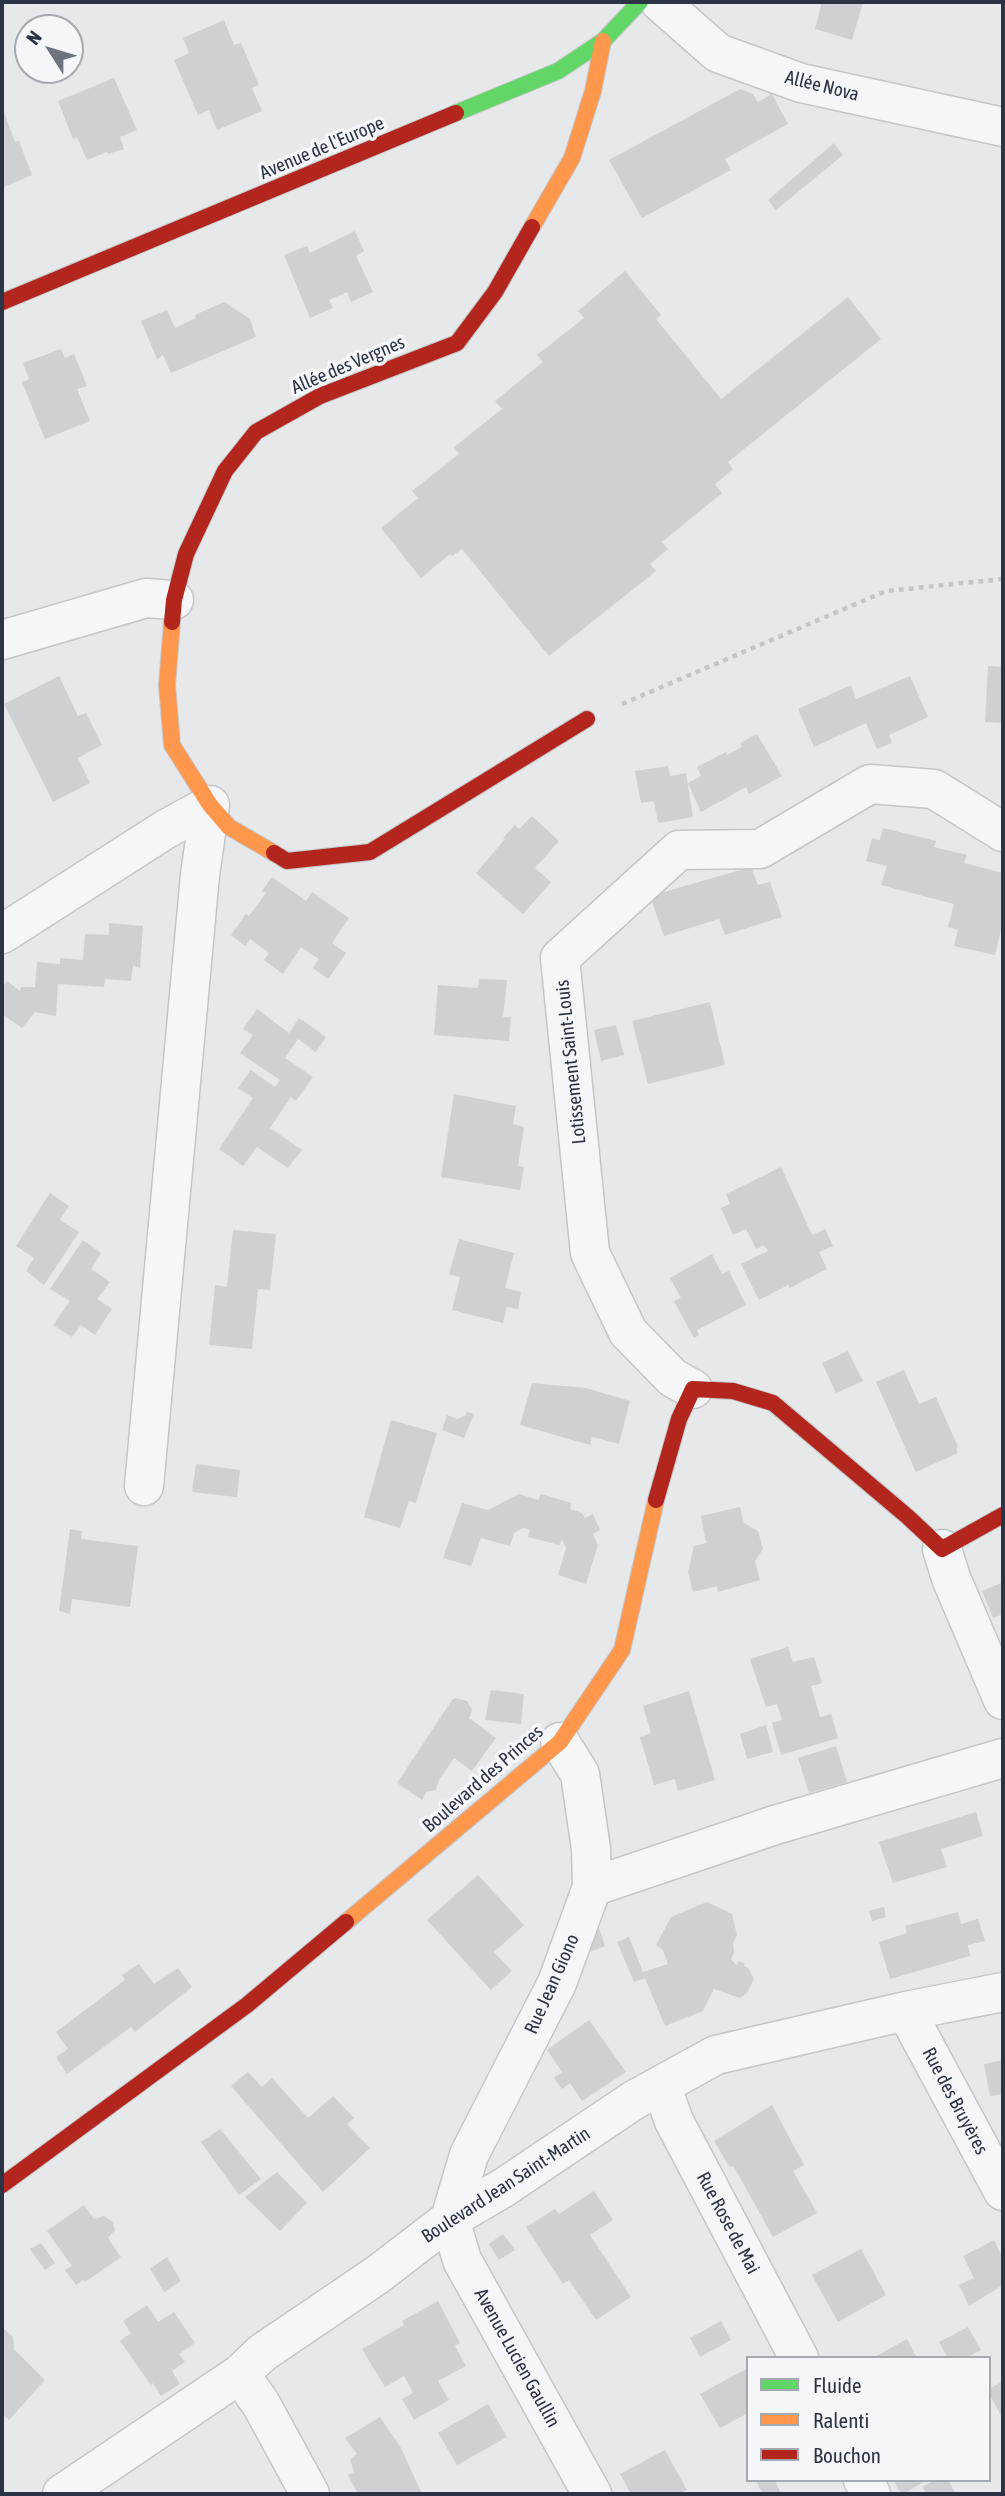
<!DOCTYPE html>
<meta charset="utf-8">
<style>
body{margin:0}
#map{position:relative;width:1005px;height:2496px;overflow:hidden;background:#e6e8ea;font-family:"Asap Condensed",sans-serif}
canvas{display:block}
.frame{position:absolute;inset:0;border:4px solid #2b3445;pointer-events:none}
.legend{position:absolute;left:746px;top:2356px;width:245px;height:126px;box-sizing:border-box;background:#f4f6f9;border:2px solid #a4a8b1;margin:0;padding:9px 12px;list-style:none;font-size:21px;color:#2b3445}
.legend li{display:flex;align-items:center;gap:14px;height:35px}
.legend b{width:35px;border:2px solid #a4a8b1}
.north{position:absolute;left:14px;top:14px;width:70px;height:70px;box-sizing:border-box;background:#f4f6f9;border:2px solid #a4a8b1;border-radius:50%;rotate:307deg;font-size:19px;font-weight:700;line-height:28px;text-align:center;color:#2b3445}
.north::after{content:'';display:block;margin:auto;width:24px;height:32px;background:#6c737f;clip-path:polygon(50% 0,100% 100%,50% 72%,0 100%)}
</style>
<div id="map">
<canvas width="1005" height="2496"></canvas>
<div class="frame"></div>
<ul class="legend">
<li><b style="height:9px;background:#63d668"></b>Fluide</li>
<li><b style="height:9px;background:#ff974d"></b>Ralenti</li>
<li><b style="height:9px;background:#b3261e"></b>Bouchon</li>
</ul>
<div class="north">N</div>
</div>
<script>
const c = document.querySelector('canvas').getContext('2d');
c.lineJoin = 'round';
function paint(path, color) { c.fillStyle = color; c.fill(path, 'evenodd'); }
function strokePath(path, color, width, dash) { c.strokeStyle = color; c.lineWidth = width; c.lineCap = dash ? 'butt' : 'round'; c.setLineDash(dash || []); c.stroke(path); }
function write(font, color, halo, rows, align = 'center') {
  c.font = font + ' "Asap Condensed",sans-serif'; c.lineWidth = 7; c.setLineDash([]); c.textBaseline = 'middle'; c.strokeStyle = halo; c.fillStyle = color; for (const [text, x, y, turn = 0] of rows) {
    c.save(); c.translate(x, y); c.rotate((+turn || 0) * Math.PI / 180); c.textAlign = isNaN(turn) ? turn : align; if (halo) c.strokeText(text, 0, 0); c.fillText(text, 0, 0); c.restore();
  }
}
const building = new Path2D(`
 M822 2H863L852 40 815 29Z
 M224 20 234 45 241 43 259 85 252 88 262 111 217 130 209 110 198 115 174 60 189 53 183 38Z
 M114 78 137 130 120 137 124 149 108 154 107 152 87 160 77 137 73 139 58 101Z
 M740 89 753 94 758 102 772 94 788 124 725 159 731 170 642 218 609 160Z
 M2 107 15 142 19 141 32 175 2 188Z
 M834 143 843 155 776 210 768 200Z
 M355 231 364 251 356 256 373 292 351 302 347 292 329 300 333 308 310 318 284 255 307 246 310 253Z
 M625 271 661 315 656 319 721 399 848 297 881 339 728 462 733 469 715 484 722 493 662 542 668 549 650 564 656 571 549 656 462 549 452 556 450 554 421 578 381 528 418 498 412 491 459 454 454 447 502 409 495 401 543 362 537 355 584 318 578 311Z
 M224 302 250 319 256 337 171 373 163 355 157 359 141 321 167 310 175 328 196 318 195 315Z
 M61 349 65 358 74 354 87 386 77 389 90 421 45 439 22 382 29 379 23 363Z
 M988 666 1003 667V723L985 722Z
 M59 676 78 716 86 713 102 745 78 758 90 783 53 802 4 704Z
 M910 676 928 717 889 735 892 743 877 749 866 723 814 747 798 709 851 685 856 699Z
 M757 734 782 776 749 794 746 787 701 812 688 783 701 776 697 767 726 752 727 755 742 747 740 743Z
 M668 766 670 776 686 773 693 817 658 823 654 801 641 803 635 771Z
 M532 816 559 841 535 868 551 882 523 914 476 873 505 839 503 838 515 825 519 829Z
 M883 828 936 841 934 847 967 855 964 863 1003 873V922L995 955 954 946 958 930 948 927 954 904 881 885 887 866 866 861 872 838 880 840Z
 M751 867 758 885 770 882 782 917 725 935 719 919 664 936 650 896Z
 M272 877 306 901 312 892 349 918 332 943 346 953 328 979 313 968 319 959 301 947 283 974 264 960 269 953 250 939 245 946 231 935 246 914 249 916 266 893 262 891Z
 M109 923 143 926 140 968 133 966 131 981 105 979 104 987 58 984 56 1016 35 1012 22 1028 2 1014V988L7 981 20 991 21 987H35L37 962 60 964V958L83 960 85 934 109 935Z
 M479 979 507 980 503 1017H511L509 1041 434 1035 438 985 478 988Z
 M710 1002 725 1065 648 1084 632 1021Z
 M257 1009 289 1033 299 1018 326 1037 316 1052 298 1039 285 1058 313 1077 296 1101 291 1097 270 1128 302 1150 288 1168 257 1147 243 1166 219 1149 253 1098 238 1088 251 1070 275 1087 280 1080 240 1053 253 1035 243 1029Z
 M616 1025 624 1055 601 1061 594 1030Z
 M454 1094 516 1106 513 1124 524 1127 518 1166 524 1167 520 1190 441 1177Z
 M781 1167 812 1235 825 1229 833 1246 819 1252 827 1269 790 1288 788 1285 759 1300 741 1264 768 1251 764 1245 756 1249 746 1229 733 1235 721 1208 730 1204 726 1194Z
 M50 1193 69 1206 60 1220 79 1232 44 1285 26 1271 34 1258 16 1246Z
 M233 1230 276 1234 270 1290 258 1289 252 1349 209 1345 215 1285 227 1287Z
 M459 1239 514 1253 505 1288 521 1292 518 1309 507 1307 503 1323 452 1310 460 1277 449 1274Z
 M83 1240 101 1253 91 1269 110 1282 97 1299 112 1309 95 1335 81 1325 72 1337 53 1325 70 1301 50 1289Z
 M712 1254 722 1274 729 1271 746 1305 697 1330 699 1335 694 1338 674 1301 681 1298 670 1278Z
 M848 1351 863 1381 836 1393 822 1363Z
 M904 1370 919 1404 936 1397 958 1447 956 1448 958 1453 916 1472 876 1382Z
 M532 1383 586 1388 630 1401 619 1444 592 1437 590 1445 520 1425Z
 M467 1412 474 1414 464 1438 442 1430 447 1415 457 1419 466 1415Z
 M391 1420 437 1433 416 1503 409 1501 400 1528 364 1517Z
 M196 1464 240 1470 237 1497 192 1492Z
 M519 1494 538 1500 541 1494 571 1503 570 1509 582 1513 585 1518 593 1514 600 1530 593 1534 598 1545 586 1584 558 1575 566 1548 562 1539 559 1545 528 1537 530 1530 523 1528 514 1533 510 1546 481 1538 471 1566 443 1558 462 1503 488 1510Z
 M740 1507 744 1523 758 1531 763 1549 755 1561 760 1580 718 1592 717 1586 693 1592 688 1572 694 1546 706 1543 701 1516Z
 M70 1529 82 1531 81 1539 138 1546 130 1607 72 1599 70 1614 59 1611Z
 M1001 1583 1003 1614 993 1618 982 1591Z
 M788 1647 793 1662 814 1657 822 1683 811 1686 820 1717 831 1714 838 1738 781 1755 772 1723 782 1720 777 1704 766 1707 750 1659Z
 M491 1690 524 1694 521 1724 485 1720Z
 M689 1691 715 1780 678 1791 675 1779 654 1785 640 1737 651 1733 643 1706Z
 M455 1698 467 1701 472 1710 469 1718 496 1738 472 1771 454 1758 439 1780 436 1790 426 1792 422 1800 397 1783 452 1700Z
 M766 1725 773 1752 747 1759 740 1734Z
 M836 1746 847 1782 809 1793 798 1758Z
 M976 1812 983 1836 941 1849 947 1867 893 1883 879 1842Z
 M478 1875 524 1925 494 1952 512 1971 491 1990 427 1920Z
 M707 1902 732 1914 737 1935 733 1943 734 1953 731 1959 736 1965 739 1961 745 1964 744 1966 749 1969 754 1979 747 1993 740 1998 714 1989 703 2011 665 2026 645 1978 634 1982 617 1942 629 1937 643 1972 668 1964 663 1950 656 1945 671 1917Z
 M884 1907 886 1917 872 1921 869 1911Z
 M958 1912 961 1924 978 1919 985 1941 968 1945 970 1956 890 1979 879 1942 907 1933 905 1926Z
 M599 1928 605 1946 587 1953 592 1930Z
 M139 1964 154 1984 178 1968 192 1987 135 2032 131 2027 67 2074 56 2057 68 2049 56 2032 125 1980 122 1975Z
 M589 2020 626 2072 582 2101 570 2083 562 2089 554 2078 562 2072 547 2050Z
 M1003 2060V2094L990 2096 984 2064Z
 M248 2072 262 2087 272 2078 308 2118 333 2096 354 2118 347 2124 370 2148 323 2192 231 2086Z
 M772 2105 804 2165 793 2171 817 2213 773 2237 734 2167 729 2166 714 2141Z
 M220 2129 261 2179 239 2195 201 2142Z
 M277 2172 307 2203 280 2231 245 2197Z
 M594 2191 613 2220 590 2235 631 2297 596 2320 569 2280 563 2284 526 2227 555 2209 559 2214Z
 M84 2205 94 2219 104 2216 112 2221 115 2230 108 2238 121 2257 85 2282 83 2280 76 2285 65 2270 72 2266 47 2231Z
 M503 2234 515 2250 499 2260 489 2244Z
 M994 2240 1003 2258V2285L969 2306 959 2285 974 2278 963 2256Z
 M41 2243 55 2263 45 2270 30 2249Z
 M861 2249 886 2295 838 2322 812 2275Z
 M167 2257 181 2281 164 2292 150 2269Z
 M438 2301 460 2343 455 2346 466 2366 438 2381 449 2400 414 2420 402 2399 413 2393 404 2376 385 2387 362 2349 404 2325 402 2321Z
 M147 2305 158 2322 174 2312 195 2343 179 2354 185 2362 172 2371 180 2384 161 2396 153 2383 151 2385 120 2341 131 2333 123 2321Z
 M721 2321 731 2340 700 2357 690 2338Z
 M2 2327 13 2337 14 2349 45 2380 9 2420 2 2414Z
 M968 2327 981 2350 966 2358H948L939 2342Z
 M907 2339 917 2358H873Z
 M748 2368V2413L720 2428 700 2394Z
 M1003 2381V2419L989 2394V2389Z
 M488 2404 507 2437 457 2465 438 2433Z
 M380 2417 401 2448 422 2494H358L348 2475 354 2472 350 2459 357 2454 345 2438Z
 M665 2450 687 2490 680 2494H631L620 2474Z
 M758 2480H775L781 2494H763L756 2481Z
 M893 2480H927L903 2494H901Z
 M935 2480H948L956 2494H927L922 2487Z`);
const path = new Path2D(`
 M622 704 886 591 1003 579`);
const street = new Path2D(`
 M660 2 718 53 801 83 1003 127
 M2 640 146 598 174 600
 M2 934 166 829 210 805
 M693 1389 673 1378 628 1332 590 1253 560 958 679 850 760 849 870 784 934 789 1003 832
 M144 1486 200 875 210 805
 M942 1549 951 1578 1003 1700
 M560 1742 580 1774 591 1849 592 1887 557 1983 469 2155 450 2219 462 2260 592 2494
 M592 1887 775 1825 1003 1758
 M906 2011 1003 2191
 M661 2085 674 2121 799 2358
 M240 2374 261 2404 310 2494
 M863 2480 871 2494
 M62 2494 240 2374 262 2353 377 2275 450 2219 503 2188 634 2100 716 2055 906 2011 1003 1992`);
const fast = new Path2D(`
 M456 113 558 71 603 41 640 2`);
const slow = new Path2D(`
 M532 227 572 158 593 91 603 41
 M172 622 167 685 172 745 210 805 229 827 274 853
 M346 1922 560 1742 622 1650 656 1500`);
const jam = new Path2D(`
 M2 302 456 113
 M172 622 174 600 186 554 225 471 256 432 320 396 457 343 495 292 532 227
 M274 853 287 861 370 852 587 719
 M656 1500 679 1419 693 1389 733 1391 773 1403 908 1517 942 1549 1003 1515
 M2 2185 247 2005 346 1922`);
const streetNames = [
 ["Allée Nova",822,86,14],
 ["Avenue de l'Europe",322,148,-23],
 ["Allée des Vergnes",348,365,-23],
 ["Lotissement Saint-Louis",571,1062,-96],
 ["Boulevard des Princes",483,1779,-41],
 ["Rue Jean Giono",552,1984,-66],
 ["Rue des Bruyères",955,2101,62],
 ["Boulevard Jean Saint-Martin",506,2185,-33],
 ["Rue Rose de Mai",728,2223,62],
 ["Avenue Lucien Gaullin",517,2358,61]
];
paint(building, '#ced0d3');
strokePath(street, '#c4c6c8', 41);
strokePath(fast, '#c4c6c8', 18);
strokePath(slow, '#c4c6c8', 18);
strokePath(jam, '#c4c6c8', 18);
strokePath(path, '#c5c6ca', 4.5, [5, 5]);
strokePath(street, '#f5f6f7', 38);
strokePath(fast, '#63d668', 16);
strokePath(slow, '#ff974d', 16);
strokePath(jam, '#b3261e', 16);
write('19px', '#2b3445', '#f4f6f9', streetNames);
</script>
